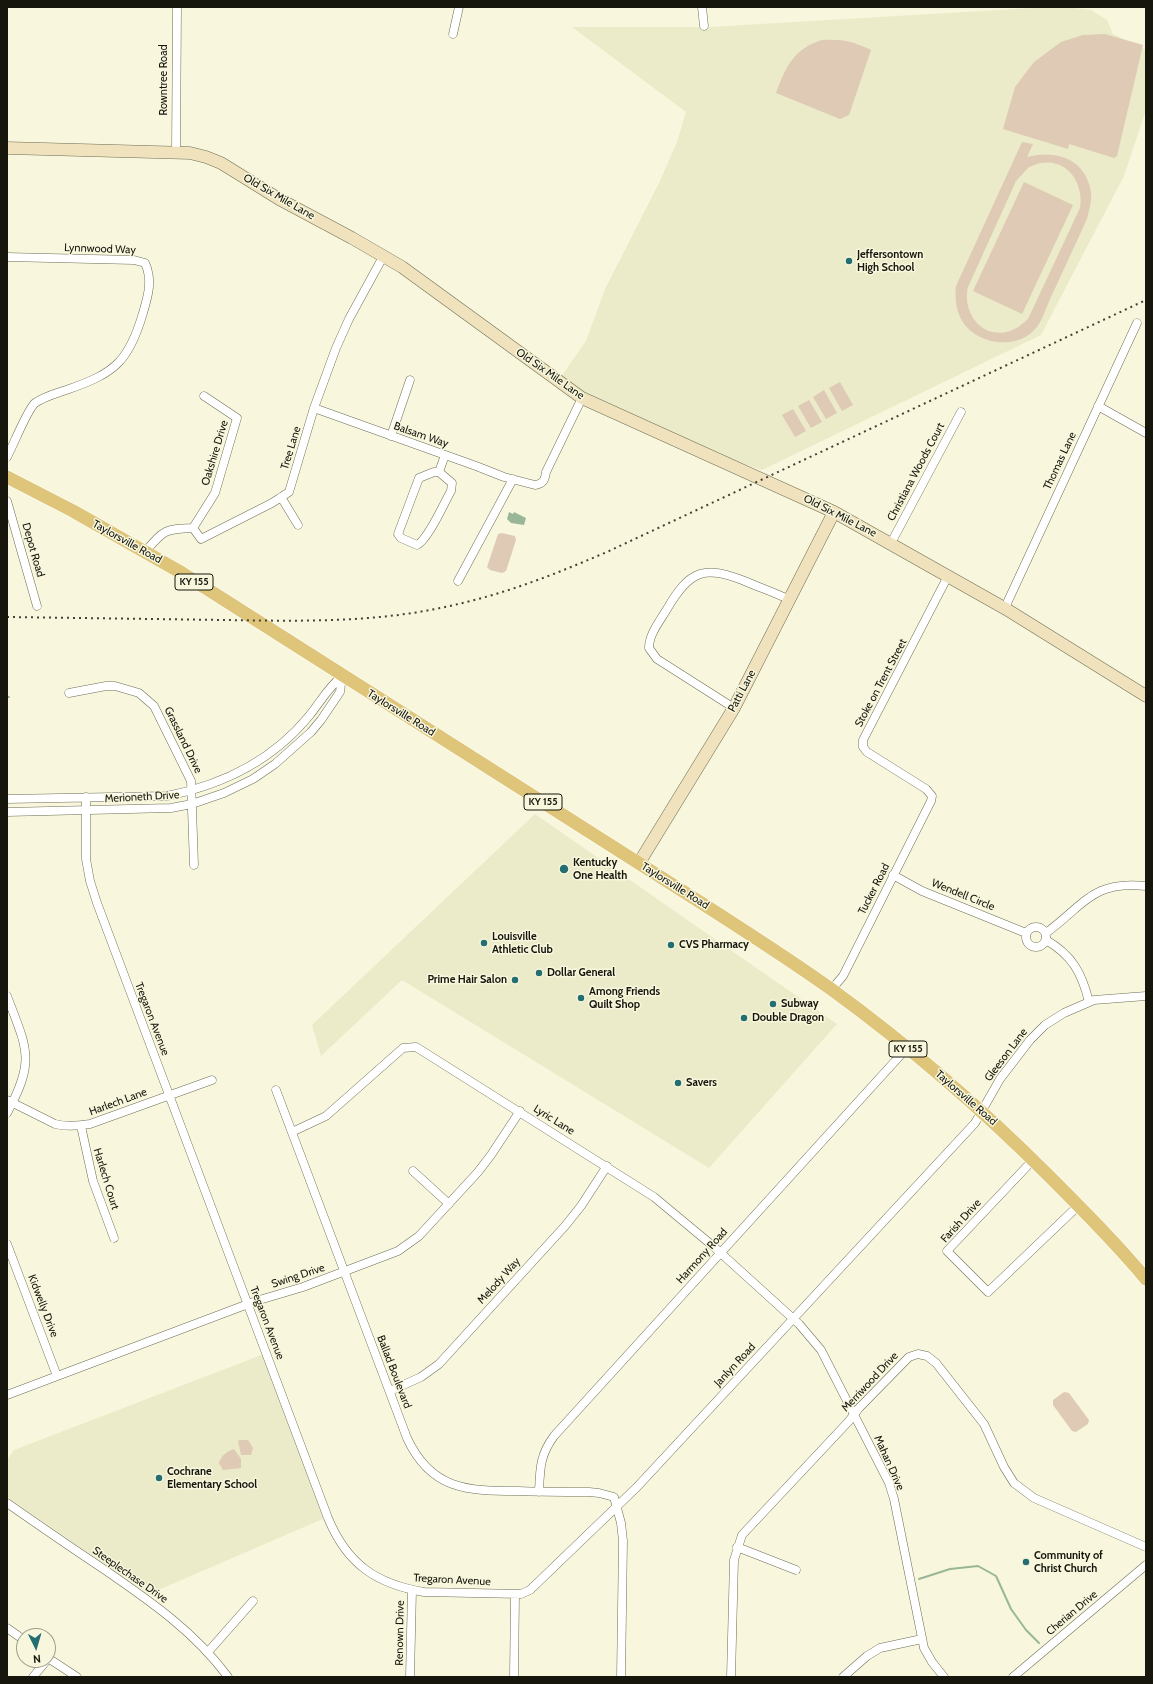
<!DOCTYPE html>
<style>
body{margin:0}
#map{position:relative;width:1153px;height:1684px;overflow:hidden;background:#f8f7dd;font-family:Cabin,sans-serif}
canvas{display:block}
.frame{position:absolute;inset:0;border:8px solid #16160d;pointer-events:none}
.north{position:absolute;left:16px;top:1628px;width:40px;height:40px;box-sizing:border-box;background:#f8f7dd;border:1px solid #9e9d8a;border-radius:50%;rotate:175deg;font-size:11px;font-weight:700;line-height:16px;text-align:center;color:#16160d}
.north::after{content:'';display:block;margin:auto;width:14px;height:18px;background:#226e70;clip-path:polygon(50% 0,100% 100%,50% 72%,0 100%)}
</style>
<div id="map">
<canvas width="1153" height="1684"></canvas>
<div class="frame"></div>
<div class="north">N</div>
</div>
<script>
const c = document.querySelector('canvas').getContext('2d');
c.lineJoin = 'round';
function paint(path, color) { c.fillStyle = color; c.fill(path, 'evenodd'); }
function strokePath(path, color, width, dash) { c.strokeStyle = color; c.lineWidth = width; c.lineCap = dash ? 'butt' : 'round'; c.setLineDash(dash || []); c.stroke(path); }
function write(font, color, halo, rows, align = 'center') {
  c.font = font + ' Cabin,sans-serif'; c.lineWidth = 3; c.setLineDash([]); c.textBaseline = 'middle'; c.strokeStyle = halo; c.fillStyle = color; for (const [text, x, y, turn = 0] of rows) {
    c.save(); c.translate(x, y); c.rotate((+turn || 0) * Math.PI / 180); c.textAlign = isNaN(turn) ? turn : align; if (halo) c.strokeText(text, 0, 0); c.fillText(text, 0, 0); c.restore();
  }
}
const built = new Path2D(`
 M1050 7H1067L1091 10 1107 20 1113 34 1146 50V110L1124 176 1041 335 762 470 686 444 558 381 586 341 605 289 660 181 677 142 686 112 572 27H710Z
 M535 814 837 1024 709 1168 402 980 321 1056 312 1025Z
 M264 1354 325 1518 149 1594 7 1497V1460L14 1450Z`);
const green = new Path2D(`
 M1105 34 1143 45 1117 156 1114 158 1069 144 1068 149 1003 129 1015 87 1034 62 1061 42 1083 35Z
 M822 40C843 39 852 41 871 50L849 115 840 119 776 93C786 67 793 49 822 40Z
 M1022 142 1033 144 1027 157C1056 149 1086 159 1091 192 1092 201 1089 210 1087 219 1075 245 1063 271 1051 297 1046 307 1043 320 1036 328 1021 346 993 346 975 334 958 323 954 304 956 286ZM1040 163C1044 163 1049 162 1053 163 1074 167 1083 189 1080 208L1028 319C1022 324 1016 330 1007 332 980 338 962 311 968 287L1016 181 1029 167Z
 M1024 182 1073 205 1022 314 973 291Z
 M840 382 853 405 842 411 829 388Z
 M824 390 837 413 826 419 813 397Z
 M809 400 822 422 811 428 798 406Z
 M793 409 806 431 795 437 782 415Z
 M502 533 515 536 516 540 506 571 502 573 490 570 487 567 498 534Z
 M1064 1392 1069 1393 1089 1420 1088 1424 1076 1432 1072 1431 1053 1405V1400Z
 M240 1440H248L253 1448 251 1455H241L238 1441Z
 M234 1449 241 1459V1468L223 1470 219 1463C221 1456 227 1451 234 1449Z`);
const water = new Path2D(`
 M509 512 513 514 514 512 526 518 524 525 511 523 507 519Z`);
const stream = new Path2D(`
 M7 697H9
 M919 1579 950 1569 978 1566 996 1576 1011 1609 1026 1630 1039 1643`);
const street = new Path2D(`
 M702 7 704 26
 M453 34 459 7
 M176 152 177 7
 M7 257 134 260 145 263C153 280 148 296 143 313 129 361 115 373 69 389 58 393 45 396 35 403 27 410 13 446 7 457
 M1098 406 1146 433
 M314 408 476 466 504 477 535 485C543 484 545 480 546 472L582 398
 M391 436 410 380
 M434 472H439L452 483 451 491C444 503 428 540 417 545L401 538 398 534 419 478Z
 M439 472 445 455
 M281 497 298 525
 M7 501 37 606
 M193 528 215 493 237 418 204 396
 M891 543 961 412
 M145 552C164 530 164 529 193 528L201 539 272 503 289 492 314 408 336 348 349 319 384 255
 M458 581 513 479
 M1006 609 1008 601 1137 323
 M69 693 106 686H115L139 693 154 706 191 781 194 865
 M734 708 657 659 649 648C649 634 660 621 667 609 690 569 705 565 747 582 761 588 776 593 790 600
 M86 797V859L90 881 97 903 328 1518C347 1564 376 1584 424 1592L521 1594 530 1590 637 1487 975 1123 1000 1079 1030 1040 1045 1025 1064 1013 1094 1000 1146 996
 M7 799 167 796C222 785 273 760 309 716 321 701 327 689 342 676
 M7 812 171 808 192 804 224 793 253 779 275 764 311 732 321 720 340 692 342 676
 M893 875 922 891 1026 933
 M1026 937a10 10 0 1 1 20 0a10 10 0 1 1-20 0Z
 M1046 933C1084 905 1093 880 1146 886
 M1046 940C1072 955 1082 973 1089 1002
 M831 990 843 976 931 801 932 796 926 789 867 752 863 747V740L948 576
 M7 996C27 1049 36 1060 7 1113
 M276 1090 407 1438C431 1490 467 1491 518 1491 541 1492 565 1492 589 1492L599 1493 614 1497 621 1523 623 1541 621 1677
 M7 1100 55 1124C67 1127 78 1126 90 1124L212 1080
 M81 1126 93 1181 114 1238
 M292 1132 326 1116 403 1048 416 1047 654 1197 713 1246 799 1324 821 1350 889 1483 894 1499 924 1648 932 1662 944 1677
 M1033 1160 947 1251 988 1292 1079 1205
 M413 1171 449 1204
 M7 1244 57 1376
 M390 1391 421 1377 439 1364 565 1226 581 1206 607 1166
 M7 1395 256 1301 303 1287 398 1251 419 1236 478 1172 491 1155 520 1111
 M539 1492C540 1468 540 1455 554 1436L907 1048
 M7 1503C40 1526 72 1548 105 1570 150 1601 195 1632 228 1677
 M737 1547 796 1570
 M7 1628 24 1640
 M208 1652 253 1601
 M48 1658 77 1677
 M33 1677 47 1660
 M410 1677 412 1590
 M514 1677 515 1594
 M731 1677 734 1560 742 1535 849 1421 859 1408 909 1357 918 1354 927 1356 936 1363 984 1424 1004 1467 1014 1483 1034 1498 1146 1547
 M843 1677 867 1656 880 1648 922 1639
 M1013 1677 1146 1565`);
const secondary = new Path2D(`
 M7 148 190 153 206 157 221 163 279 199 352 238 402 267 582 398 834 512 1006 609 1146 696
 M639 863 734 708 834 512`);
const primary = new Path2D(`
 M7 477 73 511 182 573 692 897C739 927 786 957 831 989 908 1045 981 1108 1049 1176 1082 1209 1116 1243 1146 1279`);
const rail = new Path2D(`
 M7 617C79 618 151 619 223 620 295 621 369 623 440 608 500 596 554 575 609 551L1146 300`);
const markers = [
 [849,261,4,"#226e70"],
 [564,869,5,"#226e70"],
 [484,943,4,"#226e70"],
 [671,945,4,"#226e70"],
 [539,973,4,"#226e70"],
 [515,980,4,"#226e70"],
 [581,998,4,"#226e70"],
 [773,1004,4,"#226e70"],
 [744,1018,4,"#226e70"],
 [678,1083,4,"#226e70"],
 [159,1478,4,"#226e70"],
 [1026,1562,4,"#226e70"]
];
const shields = [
 [194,582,38],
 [543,802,38],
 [908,1049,38]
];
const shieldNames = [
 ["KY 155",194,582],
 ["KY 155",543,802],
 ["KY 155",908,1049]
];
const streetNames = [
 ["Rowntree Road",164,80,-90],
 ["Old Six Mile Lane",279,197,30],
 ["Lynnwood Way",100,249,2],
 ["Old Six Mile Lane",550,374,35],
 ["Balsam Way",421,435,19],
 ["Tree Lane",291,448,-73],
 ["Oakshire Drive",215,453,-73],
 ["Thomas Lane",1060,461,-65],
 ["Christiana Woods Court",916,472,-62],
 ["Old Six Mile Lane",840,516,27],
 ["Taylorsville Road",127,542,29],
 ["Depot Road",33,550,74],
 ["Stoke on Trent Street",881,683,-62],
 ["Patti Lane",742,691,-62],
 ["Taylorsville Road",401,713,32],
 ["Grassland Drive",183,740,64],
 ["Merioneth Drive",142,797,-3],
 ["Taylorsville Road",675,886,32],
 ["Tucker Road",874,889,-63],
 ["Wendell Circle",963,895,22],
 ["Tregaron Avenue",152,1019,69],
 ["Gleeson Lane",1006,1055,-53],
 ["Taylorsville Road",966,1098,41],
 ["Harlech Lane",118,1102,-20],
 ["Lyric Lane",554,1120,32],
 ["Harlech Court",106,1179,73],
 ["Farish Drive",961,1221,-48],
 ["Harmony Road",702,1256,-48],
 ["Swing Drive",298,1276,-18],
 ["Melody Way",499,1281,-48],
 ["Kidwelly Drive",43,1306,69],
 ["Tregaron Avenue",267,1323,69],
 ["Janlyn Road",735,1365,-47],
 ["Ballad Boulevard",394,1372,69],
 ["Merriwood Drive",870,1382,-47],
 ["Mahan Drive",889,1463,66],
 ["Steeplechase Drive",130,1575,35],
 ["Tregaron Avenue",452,1580,3],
 ["Cherian Drive",1072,1613,-40],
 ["Renown Drive",400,1633,-89]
];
const poiNames = [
 ["Jeffersontown",857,255],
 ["High School",857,268],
 ["Kentucky",573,863],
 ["One Health",573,876],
 ["Louisville",492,937],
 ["Athletic Club",492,950],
 ["CVS Pharmacy",679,945],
 ["Dollar General",547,973],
 ["Prime Hair Salon",507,980,"right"],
 ["Among Friends",589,992],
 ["Quilt Shop",589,1005],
 ["Subway",781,1004],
 ["Double Dragon",752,1018],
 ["Savers",686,1083],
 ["Cochrane",167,1472],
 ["Elementary School",167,1485],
 ["Community of",1034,1556],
 ["Christ Church",1034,1569]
];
paint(built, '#ebebc9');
paint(green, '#decab5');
paint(water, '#99b796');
strokePath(stream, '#99b796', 2);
strokePath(street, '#6d6d56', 9);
strokePath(secondary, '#6d6d56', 13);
strokePath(primary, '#fff', 14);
strokePath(street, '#fff', 8);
strokePath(secondary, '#efe2bc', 12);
strokePath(primary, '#dfc579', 13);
strokePath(rail, '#434236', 2, [2, 4]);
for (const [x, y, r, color] of markers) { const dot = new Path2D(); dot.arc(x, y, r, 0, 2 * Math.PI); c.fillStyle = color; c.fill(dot); strokePath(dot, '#f8f7dd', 1.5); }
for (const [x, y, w] of shields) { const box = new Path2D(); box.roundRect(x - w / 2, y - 8, w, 16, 3); c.fillStyle = '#f8f7dd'; c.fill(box); strokePath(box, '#16160d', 1); }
write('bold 10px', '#16160d', null, shieldNames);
write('11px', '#16160d', '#f8f7dd', streetNames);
write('bold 11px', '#16160d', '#f8f7dd', poiNames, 'left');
</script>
